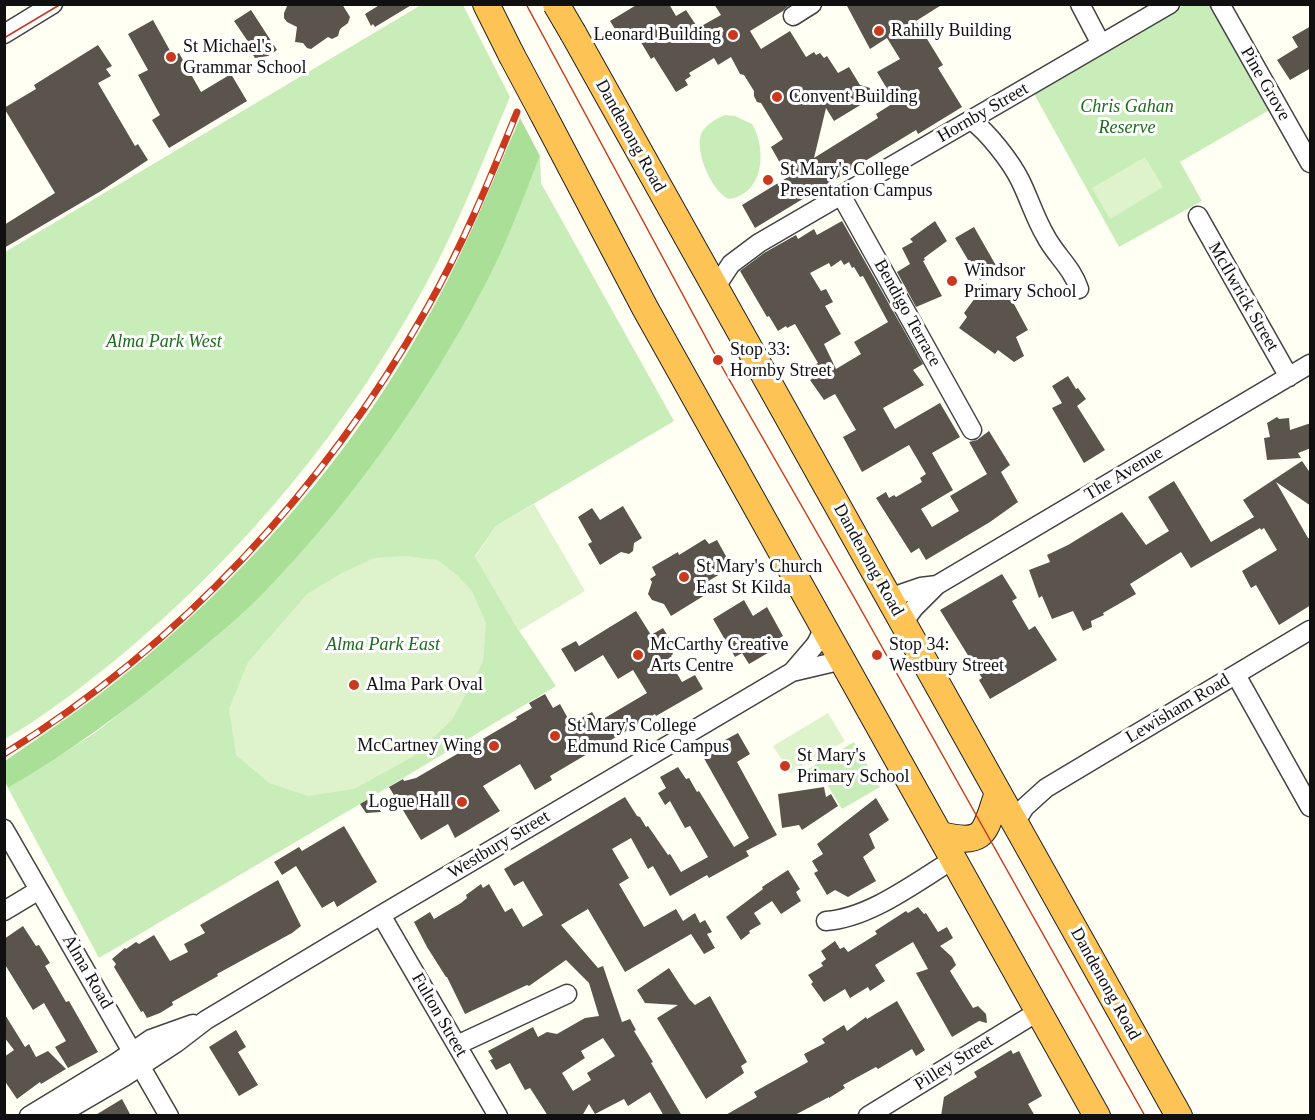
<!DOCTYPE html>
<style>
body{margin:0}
#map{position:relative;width:1315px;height:1120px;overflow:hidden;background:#fffff3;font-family:"Times New Roman",serif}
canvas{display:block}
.frame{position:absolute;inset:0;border:6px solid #101010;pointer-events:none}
</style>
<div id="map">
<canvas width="1315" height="1120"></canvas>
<div class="frame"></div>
</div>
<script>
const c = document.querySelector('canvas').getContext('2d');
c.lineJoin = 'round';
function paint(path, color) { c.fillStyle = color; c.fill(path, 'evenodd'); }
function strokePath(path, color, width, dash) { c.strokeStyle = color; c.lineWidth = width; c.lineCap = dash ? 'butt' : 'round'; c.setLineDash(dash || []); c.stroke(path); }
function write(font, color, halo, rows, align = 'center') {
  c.font = font + ' "Times New Roman",serif'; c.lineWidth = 6; c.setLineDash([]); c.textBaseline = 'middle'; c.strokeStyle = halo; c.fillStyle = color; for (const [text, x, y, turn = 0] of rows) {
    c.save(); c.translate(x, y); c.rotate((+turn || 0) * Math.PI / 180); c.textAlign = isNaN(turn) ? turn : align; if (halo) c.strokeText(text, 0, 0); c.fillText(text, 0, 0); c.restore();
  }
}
const green = new Path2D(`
 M421 5H463L510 97C483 160 459 224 426 284 348 428 244 553 119 657 83 686 45 716 5 739V252Z
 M1185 5H1214L1273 108 1180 162 1202 201 1119 247 1033 92Z
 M725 115 735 116 752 124C764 143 766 183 741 195 737 197 732 200 727 198 711 190 693 148 702 132 708 123 716 119 725 115Z
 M540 156 541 183 674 421 496 526 475 556 518 629 556 686 360 804 99 958 8 788 95 733 215 637 492 271Z
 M854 742 880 787 842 809 822 776 800 778 798 775Z`);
const forest = new Path2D(`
 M520 118 540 156C524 195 510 235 491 273 433 387 358 494 270 586 244 614 214 638 185 662 129 708 71 751 8 788L5 781V761C53 728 102 695 147 656 255 564 350 455 420 331 460 263 489 190 520 118Z`);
const pitch = new Path2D(`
 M1145 157 1163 187 1110 219 1092 188Z
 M534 504 585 591 519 631 475 557 496 526Z
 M404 556 438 560 457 575 472 591 486 623 483 662 452 720 414 756 354 789 308 796 269 783 236 755 229 709 248 662 307 594 340 574 374 558Z
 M828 713 845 741 790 773 773 746Z`);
const building = new Path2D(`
 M288 4H342L350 17 348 23 340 29 338 36 332 39 328 37 311 49 307 48 303 43 295 42 297 27 287 22 284 18V13Z
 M381 4H413L375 27 373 24 371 26 365 14Z
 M638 4H669L676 16 686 10 698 28 721 15 714 4H790L783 11 750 31 761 49 790 31 806 57 814 52 816 55 820 53 824 58 827 56 838 73 849 67 860 85 870 88 867 101 834 121 826 108 814 158 878 118 876 114 895 102 877 72 900 59 887 38 870 49 846 4H943L916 21 943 65 938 68 962 107 918 134 916 130 755 228 742 205 788 177 771 147 783 139 761 103 757 102 754 96V91L744 75 740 74 731 57 718 65 714 58 689 73 691 76 685 80 688 85 676 92 654 57 651 59 636 34 623 42 610 21Z
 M251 10 277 50 268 56 255 58 247 45 249 43 234 21Z
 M153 20 173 56 179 53 201 92 231 74 247 101 169 148 152 120 160 115 138 75 148 70 128 34Z
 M1311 26V68L1290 80 1277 60 1298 47 1292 37Z
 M98 45 112 66 106 69 111 76 98 83 135 146 138 144 148 160 101 191 4 248V225L55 193 4 108 36 89 34 85Z
 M842 221 923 364 913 370 924 385 883 408 895 429 940 403 960 437 932 453 953 490 921 509 932 527 959 511 950 496 987 474 969 442 977 440 989 431 1010 465 1001 472 1018 502 990 522 926 560 919 548 911 553 876 498 886 492 889 498 894 495 896 497 922 482 920 478 926 474 909 445 862 472 843 437 856 430 835 394 824 400 810 380 812 379 807 369 818 363 795 324 787 328 786 326 778 331 769 316 767 317 740 271 764 253 796 235 798 239 814 229 817 235ZM841 260 844 265 849 262 852 268 854 267 860 277 863 276 888 322 854 342 861 354 836 369 824 344 841 334 825 306 833 302 826 289 821 291 810 273 829 263 831 267Z
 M935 221 947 241 924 258 925 260 923 261 942 296 916 307 897 272 910 264 902 248 913 242 910 239Z
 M974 227 998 269 980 280 955 238Z
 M986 283 994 299 1008 293 1028 330 1016 337 1024 356 1014 362 998 350 995 354 959 328 967 317 964 313Z
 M1068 376 1076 389 1078 388 1086 399 1077 406 1105 450 1084 463 1052 408 1062 403 1052 386Z
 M1277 417 1279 419 1289 418 1290 430 1311 423V448L1298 453 1301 458 1267 460 1264 438 1270 437 1267 423Z
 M1302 461 1311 474V506L1276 482 1308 538 1311 539V605L1279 625 1256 585 1251 588 1242 571 1277 550 1264 528 1261 530 1260 528 1191 568 1181 552 1130 584 1136 594 1103 613 1104 615 1091 621 1092 627 1083 631 1073 611 1052 619 1042 596 1039 598 1029 570 1050 562 1047 555 1068 545 1122 512 1146 545 1169 531 1148 497 1174 481 1211 542 1254 517 1243 500Z
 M623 506 642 538 634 543 633 551 629 554 621 552 600 565 588 544 592 542 578 517 592 508 600 520Z
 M705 539 709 544 717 540 732 567 705 583 710 592 671 616 664 604 652 600 648 594 652 582 650 579 656 575 652 567 678 552 679 555Z
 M1002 574 1017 598 1012 601 1029 630 1035 626 1057 660 990 699 979 680 982 678 940 610Z
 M744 600 753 616 767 607 783 636 769 644 773 650 749 664 742 653 735 657 713 619Z
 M636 611 651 635 663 628 674 646 670 648 673 654 671 656 674 660 670 662 682 682 695 675 703 689 656 716 655 714 550 776 552 780 535 790 520 764 483 786 500 811 455 838 448 824 421 840 389 787 403 779 404 781 416 778 517 719 516 717 532 708 529 703 545 694 553 708 560 704 571 724 592 712 598 722 647 693 633 670 618 679 603 655 575 672 561 649 576 641 579 646Z
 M738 733 750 754 737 762 777 835 746 851 749 856 709 878 707 875 670 896 653 866 648 869 631 838 612 849 629 878 619 884 644 927 676 909 683 921 695 913 700 923 705 920 712 932 707 934 715 948 704 954 691 934 625 972 588 909 561 925 598 968 603 966 622 1022 630 1019 636 1030 634 1031 653 1062 651 1063 682 1116H664L650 1092 628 1106 624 1099 595 1114 589 1104 582 1116H548L530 1088 525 1090 510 1063 496 1070 490 1060 493 1059 488 1051 533 1027 538 1037 547 1032 557 1034 585 1018 599 1016 589 983 566 960 529 986 527 985 465 1014 447 977H446L427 947 414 922 430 912 434 919 461 903 467 898 466 895 481 884 483 888 489 884 505 912 512 908 523 927 543 915 523 881 514 886 504 869 625 797 637 816 640 817 646 827 648 826 668 855 670 854 681 872 708 857 690 826 685 828 670 801 665 805 658 793 666 788 660 777 678 767 686 779 689 778 697 792 699 791 734 847 749 838 701 753ZM603 1038 615 1056 587 1073 591 1080 573 1091 562 1073 585 1058 581 1051Z
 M824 787 826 797 831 794 838 806 802 830 799 825 782 828 778 794Z
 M372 797 381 812 366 813 360 804Z
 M876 798 889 820 869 834 875 848 863 857 876 881 848 897 835 890 827 895 814 873 818 871 812 861 823 854 817 844Z
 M344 826 377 882 337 907 334 901 322 908 296 866 282 875 274 862 299 847 302 851Z
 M788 870 800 889 796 892 801 901 781 914 772 901 754 913 761 924 749 931 750 933 741 940 726 917 763 889 762 887Z
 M278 880 301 926 292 933 217 974 218 976 172 1002 173 1005 160 1013 147 1018 143 1011 141 1012 114 967 116 964 112 959 125 948 126 949 136 942 139 944 154 935 170 961 188 952 184 944 205 933 200 925Z
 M918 907 924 914 926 913 938 932 947 927 953 938 940 946 952 957 956 965 950 971 973 1008 978 1006 986 1014 987 1023 979 1021 952 1037 916 973 928 969 913 942 875 965 885 981 870 991 868 987 850 998 845 989 824 1002 811 984 813 982 808 975 823 966 821 963 826 959 821 951 835 941 840 949 844 947 848 952 877 934 875 931 906 911 908 913Z
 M23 926 36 946 39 945 50 963 45 966 66 1002 69 1001 98 1052 68 1068 55 1047 66 1041 44 1003 33 1010 4 963V939Z
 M669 968 689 999 695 1005 710 996 747 1062 741 1066 744 1073 706 1099 657 1018 678 1005 645 1003 637 990Z
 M897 1001 925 1050 916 1056 912 1049 878 1069 876 1067 843 1085 845 1088 829 1098V1097L793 1116H724L757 1097 754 1092 808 1062 804 1054 825 1043 822 1039 831 1033 844 1025 847 1031 866 1017 867 1019Z
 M4 1013 25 1047 29 1044 36 1057 48 1051 66 1069 41 1084 40 1082 17 1099 4 1080V1057L14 1050 4 1037Z
 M236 1030 246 1047 238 1052 258 1085 239 1096 209 1047Z
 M1011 1050 1013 1054 1019 1051 1042 1096 1028 1104 1035 1116H941L944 1097 977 1077 974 1072Z
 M122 1099 131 1116H94Z`);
const minor = new Path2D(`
 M1080 4 1101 44
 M1220 4 1310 163
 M793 16 812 4
 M4 34 53 4
 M971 120C988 132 1011 162 1020 180 1029 198 1035 218 1045 235 1055 255 1072 267 1079 289
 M841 195 972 430
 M1198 216 1289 377
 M715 288 731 264 759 243 1170 4
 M889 598 921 587 937 585
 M903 623 914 608 937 585 1310 364
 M792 672 843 660
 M1236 675 1310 807
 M1015 823 1025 807 1046 788 1310 630
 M4 829 169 1116
 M4 911 39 890
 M381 915 498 1116
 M826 921C870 918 916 882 954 859
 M457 1045 567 994
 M29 1116 116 1063 151 1039 193 1024
 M57 1116 124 1077 176 1043 206 1020 381 915 792 672 816 644 824 628
 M868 1116 1039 1011`);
const highway = new Path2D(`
 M486 4 511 54
 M573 33 1179 1116
 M542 112 645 308 1097 1116
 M941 835C987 846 984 832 998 793`);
const tram = new Path2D(`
 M526 4 718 360 855 599 1145 1116
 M4 38 61 4`);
const rail = new Path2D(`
 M4 754C180 645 324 490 426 310 462 247 490 179 517 112`);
const highwayBridge = new Path2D(`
 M556 4 573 33
 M511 54 542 112`);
const markers = [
 [879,31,6,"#ca391e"],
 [733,35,6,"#ca391e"],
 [171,57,6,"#ca391e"],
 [777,97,6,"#ca391e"],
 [768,180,6,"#ca391e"],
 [952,281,6,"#ca391e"],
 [718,360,6,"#ca391e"],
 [684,577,6,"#ca391e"],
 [638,655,6,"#ca391e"],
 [877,655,6,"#ca391e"],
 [354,685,6,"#ca391e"],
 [555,736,6,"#ca391e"],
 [494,746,6,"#ca391e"],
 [785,766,6,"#ca391e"],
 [462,802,6,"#ca391e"]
];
const poiNames = [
 ["Rahilly Building",891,31],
 ["Leonard Building",721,35,"right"],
 ["St Michael's",183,47],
 ["Grammar School",183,68],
 ["Convent Building",789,97],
 ["St Mary's College",780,170],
 ["Presentation Campus",780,191],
 ["Windsor",964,271],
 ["Primary School",964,292],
 ["Stop 33:",730,350],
 ["Hornby Street",730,371],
 ["St Mary's Church",696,567],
 ["East St Kilda",696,588],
 ["McCarthy Creative",650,645],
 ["Arts Centre",650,666],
 ["Stop 34:",889,645],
 ["Westbury Street",889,666],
 ["Alma Park Oval",366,685],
 ["St Mary's College",567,726],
 ["Edmund Rice Campus",567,747],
 ["McCartney Wing",482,746,"right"],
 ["St Mary's",797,756],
 ["Primary School",797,777],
 ["Logue Hall",450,802,"right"]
];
const streetNames = [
 ["Pine Grove",1265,84,60],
 ["Hornby Street",983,113,-30],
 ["Dandenong Road",630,136,61],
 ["McIlwrick Street",1243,297,60],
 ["Bendigo Terrace",907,313,61],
 ["The Avenue",1124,474,-31],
 ["Dandenong Road",868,560,61],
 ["Lewisham Road",1178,709,-31],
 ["Westbury Street",499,845,-31],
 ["Alma Road",87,972,60],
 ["Dandenong Road",1105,984,61],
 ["Fulton Street",439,1015,60],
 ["Pilley Street",954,1063,-32]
];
const parkNames = [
 ["Chris Gahan",1127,107],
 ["Reserve",1127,128],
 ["Alma Park West",164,342],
 ["Alma Park East",383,645]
];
paint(green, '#c9edb9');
paint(forest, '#a9df97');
paint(pitch, '#def3cc');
paint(building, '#5a544c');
strokePath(minor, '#434343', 21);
strokePath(highway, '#212121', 28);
strokePath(minor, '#fff', 18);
strokePath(highway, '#fdc354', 26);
strokePath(tram, '#ca391e', 1.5);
strokePath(rail, '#ca391e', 7);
strokePath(rail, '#fff', 4.5, [14]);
strokePath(highwayBridge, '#212121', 28, []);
strokePath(highwayBridge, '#fdc354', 26);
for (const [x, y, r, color] of markers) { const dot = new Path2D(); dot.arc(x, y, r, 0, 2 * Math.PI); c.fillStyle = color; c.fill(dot); strokePath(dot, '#fff', 2); }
write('18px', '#101010', '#fff', poiNames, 'left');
write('18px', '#101010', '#fff', streetNames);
write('italic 18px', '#1b6d1b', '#fff', parkNames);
</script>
